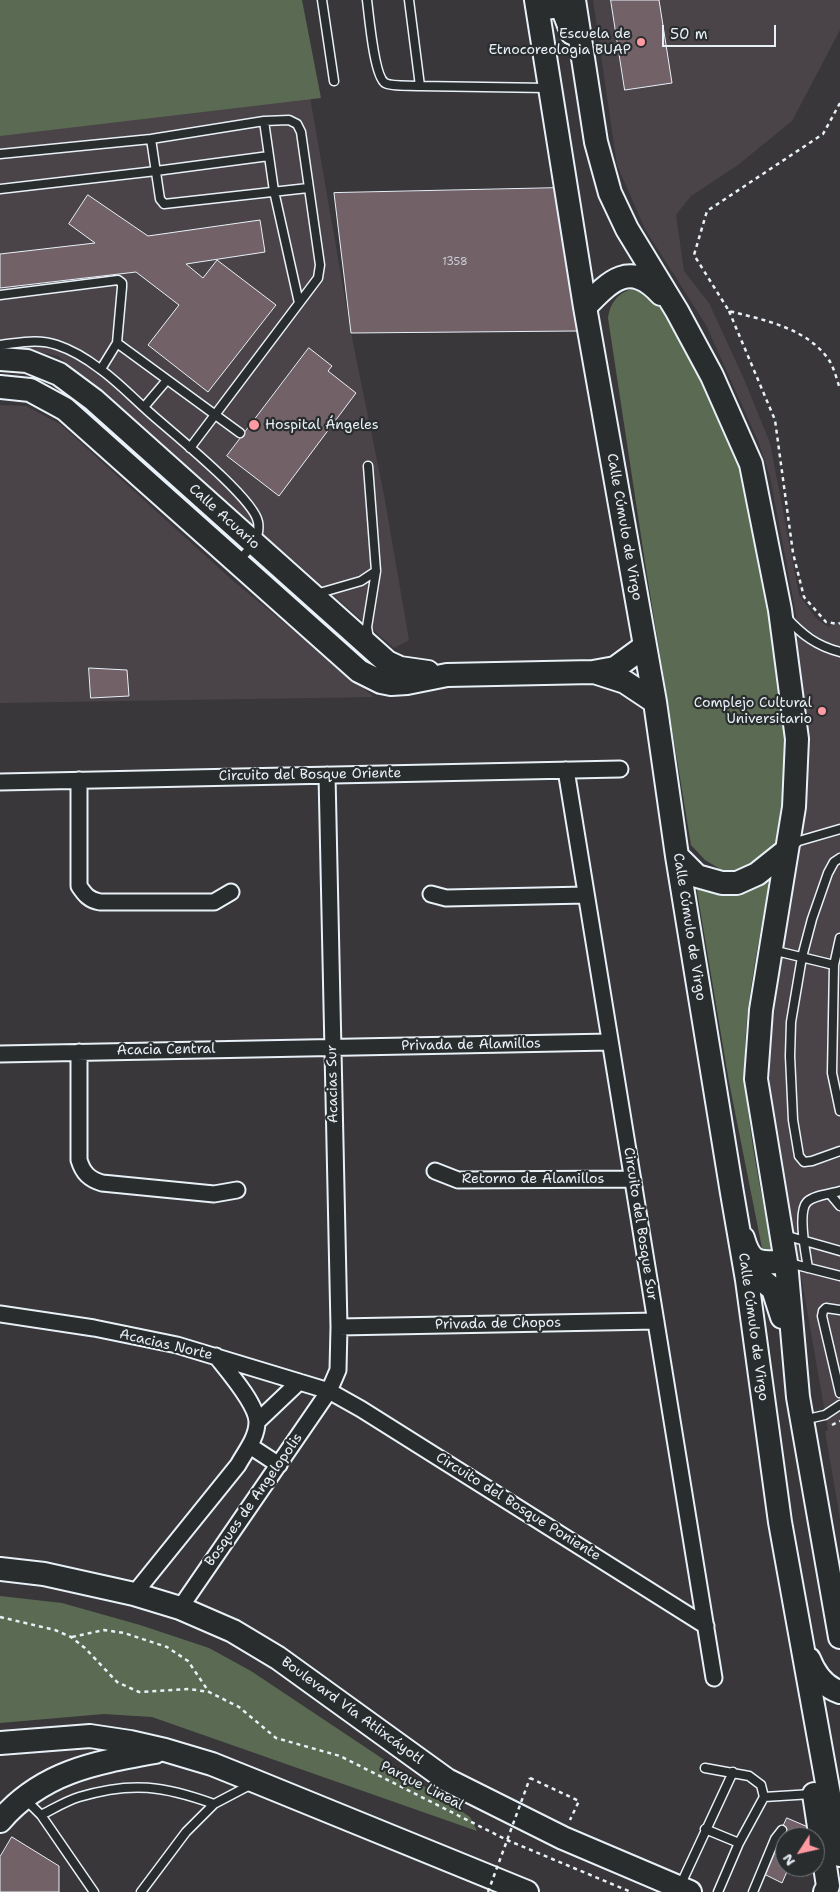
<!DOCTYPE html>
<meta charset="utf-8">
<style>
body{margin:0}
#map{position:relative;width:840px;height:1892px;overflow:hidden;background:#39373a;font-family:"Shantell Sans",sans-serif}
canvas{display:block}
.north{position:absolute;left:775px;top:1827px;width:50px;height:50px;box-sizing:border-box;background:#2a2d2e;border:1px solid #767b7f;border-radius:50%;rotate:235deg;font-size:14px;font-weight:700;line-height:20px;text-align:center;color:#e8f1f8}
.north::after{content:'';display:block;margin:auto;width:18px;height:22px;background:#ff9aa2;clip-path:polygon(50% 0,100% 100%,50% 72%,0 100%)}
.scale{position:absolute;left:662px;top:25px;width:114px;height:22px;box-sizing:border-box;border:2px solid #e8f1f8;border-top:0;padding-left:6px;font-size:15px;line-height:18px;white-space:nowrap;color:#e8f1f8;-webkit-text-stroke:4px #2a2d2e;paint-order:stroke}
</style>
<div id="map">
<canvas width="840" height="1892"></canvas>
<div class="north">N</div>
<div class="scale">50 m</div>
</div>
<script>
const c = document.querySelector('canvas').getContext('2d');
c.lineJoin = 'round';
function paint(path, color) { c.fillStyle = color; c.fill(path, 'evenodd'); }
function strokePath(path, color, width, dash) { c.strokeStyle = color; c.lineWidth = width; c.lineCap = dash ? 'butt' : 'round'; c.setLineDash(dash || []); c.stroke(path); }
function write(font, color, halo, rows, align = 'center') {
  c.font = font + ' "Shantell Sans",sans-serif'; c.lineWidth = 4.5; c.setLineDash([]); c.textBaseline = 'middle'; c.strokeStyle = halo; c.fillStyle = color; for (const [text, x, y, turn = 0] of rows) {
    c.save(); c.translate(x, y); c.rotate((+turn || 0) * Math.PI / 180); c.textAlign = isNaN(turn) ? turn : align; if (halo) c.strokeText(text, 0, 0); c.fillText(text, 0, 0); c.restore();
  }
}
const built = new Path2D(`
 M593 0H840V30L792 121 738 165 691 196 676 215 684 271 709 303 744 379 770 443 799 595 816 618 828 627 840 621V1518L825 1431 828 1430 770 1098V1040L793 879 805 812 809 752 799 670 796 614 770 477 759 443 706 325 645 229 617 165Z
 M310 97 351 333 384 495 409 640 394 648 58 356 9 346 0 348V135Z
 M0 405 26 406 60 424 231 579 374 697 0 703Z`);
const green = new Path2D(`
 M0 0H302L321 98 0 136Z
 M641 287 658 299 682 337 732 441 743 478 773 638 786 723V771L776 841 767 855 751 869 734 872 720 869 705 860 691 845 646 569 608 318C611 299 621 290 641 287Z
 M767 882 769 884C760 939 745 1003 745 1058 745 1123 761 1187 772 1251L763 1253 729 1082 696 885 745 890Z
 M0 1596 62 1603 140 1625 209 1648 251 1671 470 1817 477 1831 152 1717 104 1714 0 1723Z`);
const building = new Path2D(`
 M611 0H659L672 83 625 90Z
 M558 188 577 331 351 333 334 193Z
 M88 195 148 236 260 220 265 252 186 264 203 278 217 260 276 305 208 392 148 345 179 305 136 272 0 288V254L95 243 69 224Z
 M309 348 332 366 328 371 356 393 279 496 227 456Z
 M89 668 127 670 129 696 91 698Z
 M787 1818 808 1827 803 1837H785V1867H789L782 1883 762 1873Z
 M12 1837 59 1866V1892H0V1857Z`);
const path = new Path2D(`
 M840 103 823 134 707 211 694 255 729 311C764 320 807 328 829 360 834 368 837 380 840 389
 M729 311 775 420 793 553 804 597 826 622 838 624 840 623
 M832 1425 840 1421
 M0 1617 55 1630 71 1637 85 1648 117 1682 139 1692 189 1689 209 1692 239 1707 276 1738 340 1756 507 1840 631 1892
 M72 1637 104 1630 124 1633 167 1647 188 1661 209 1692
 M530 1778 579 1801 570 1820`);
const lane = new Path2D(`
 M322 0 334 81
 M367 0C369 15 374 76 385 83 392 87 412 85 420 86
 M409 0 420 86 548 88
 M264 121 274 191 299 303
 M151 139 160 199 164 204 308 188
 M0 154 151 139 264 121 289 120 297 124 301 132 320 265 318 278 190 448
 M0 189 156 171 269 156
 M0 295 118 280 122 283V287L117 343 101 369
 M117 343 240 433
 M0 345C19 343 38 338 57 345 72 350 87 359 100 369 117 381 133 398 149 412 170 431 254 498 258 522 261 539 249 550 238 561
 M144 407 167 380
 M368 466 376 571 367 627 369 639
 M316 594 361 581 376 571
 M786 617C802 635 817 646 840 652
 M792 846 799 841 840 829
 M840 858 834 862 828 873 812 919 802 957 791 1022 790 1056 793 1120 799 1156 804 1162 812 1161 840 1151
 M840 938 834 965 832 1073 840 1111
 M772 950 834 965
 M830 1194 840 1206
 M784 1235 840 1251
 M789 1263 840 1276
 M808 1268C806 1255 797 1212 807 1202 814 1195 830 1194 840 1191
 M840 1310 826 1308 823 1311 822 1316 840 1393
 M803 1420 825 1415 840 1405
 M705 1768 749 1776 761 1785 764 1797 739 1843 718 1892
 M764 1797 812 1794
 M25 1799 41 1815 94 1892
 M41 1815C53 1809 66 1801 79 1797 132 1781 164 1786 214 1804
 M705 1829 739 1843
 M680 1886 733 1772
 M141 1892 186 1832 214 1804 252 1784
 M753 1892 775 1839 782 1830`);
const street = new Path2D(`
 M566 770 714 1678
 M79 780V886C85 895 89 900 100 902H214L231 892
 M0 782 620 769
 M431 894 446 898 586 895
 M79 1052V1160C83 1173 89 1179 102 1183L214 1194 237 1190
 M0 1054 610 1042
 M435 1171 458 1180 633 1179
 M0 1314 94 1328 177 1345 329 1391 361 1409 706 1626
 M339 1327 656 1321
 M258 1421 299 1382
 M250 1446 279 1465
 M134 1594 238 1465C245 1452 257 1438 257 1422 257 1404 227 1370 216 1356
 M180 1608 329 1391 338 1370 339 1327 327 775`);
const secondary = new Path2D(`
 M536 0 585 307 655 702 677 856 732 1193 747 1280 780 1522 840 1855
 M574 0 596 142 610 193 627 229 677 311 712 376 751 464 780 610 797 739 794 807 761 1010 756 1079 786 1262 798 1397 840 1637
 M538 9 559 6 563 10 572 33
 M585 307C610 281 630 260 661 294
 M0 359 27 361 59 374 94 400 387 662 400 668 428 672
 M0 387 30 390 65 409 359 671 381 682 391 684 407 683 447 675 593 672 615 668 645 646
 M594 672 625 682 655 702
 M677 856 697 876 722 883H737L757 874 787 850
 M743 1238C751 1266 760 1262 786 1262
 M747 1280H762L773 1289 782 1317
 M0 1569 44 1574 134 1594 180 1608 233 1631 278 1658 447 1780 563 1838 690 1892
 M809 1659C815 1674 824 1687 840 1692
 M0 1743 90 1736 130 1742 165 1750 212 1764 257 1782 527 1892
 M814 1794 828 1886 825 1892
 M0 1821C42 1772 94 1763 155 1752`);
const pathBridge = new Path2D(`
 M488 1892 530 1778`);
const markers = [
 [641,42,5,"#ff9aa2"],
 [254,425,6,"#ff9aa2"],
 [822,711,5,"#ff9aa2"]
];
const numberNames = [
 ["1358",455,262]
];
const poiNames = [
 ["Escuela de",631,34],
 ["Etnocoreologia BUAP",631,50],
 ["Hospital Ángeles",265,425,"left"],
 ["Complejo Cultural",812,703],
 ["Universitario",812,719]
];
const streetNames = [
 ["Calle Acuario",224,517,42],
 ["Calle Cúmulo de Virgo",624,527,80],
 ["Circuito del Bosque Oriente",310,775,-1],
 ["Calle Cúmulo de Virgo",689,927,81],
 ["Privada de Alamillos",471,1045,-1],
 ["Acacia Central",166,1050,-1],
 ["Acacias Sur",333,1084,-91],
 ["Retorno de Alamillos",533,1179],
 ["Circuito del Bosque Sur",640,1224,81],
 ["Privada de Chopos",498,1324,-1],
 ["Calle Cúmulo de Virgo",753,1327,82],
 ["Acacias Norte",166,1345,13],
 ["Bosques de Angelopolis",254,1500,-55],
 ["Circuito del Bosque Poniente",518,1507,32],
 ["Boulevard Vía Atlixcáyotl",352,1711,36],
 ["Parque Lineal",422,1786,27]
];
paint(built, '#4a4448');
paint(green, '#5b6b53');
paint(building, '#736168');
strokePath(building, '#e8f1f8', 1);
strokePath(lane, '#e8f1f8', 11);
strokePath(street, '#e8f1f8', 19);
strokePath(secondary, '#e8f1f8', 26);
strokePath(path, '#e8f1f8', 2.5, [4, 4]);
strokePath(lane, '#2a2d2e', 8);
strokePath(street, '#2a2d2e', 15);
strokePath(secondary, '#2a2d2e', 22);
strokePath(pathBridge, '#e8f1f8', 2.5, [4, 4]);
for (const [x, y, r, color] of markers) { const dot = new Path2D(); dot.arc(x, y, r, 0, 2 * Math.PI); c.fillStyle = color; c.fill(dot); strokePath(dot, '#2a2d2e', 2); }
write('11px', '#cbcdd4', null, numberNames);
write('14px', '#e8f1f8', '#2a2d2e', poiNames, 'right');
write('14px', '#e8f1f8', '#2a2d2e', streetNames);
</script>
